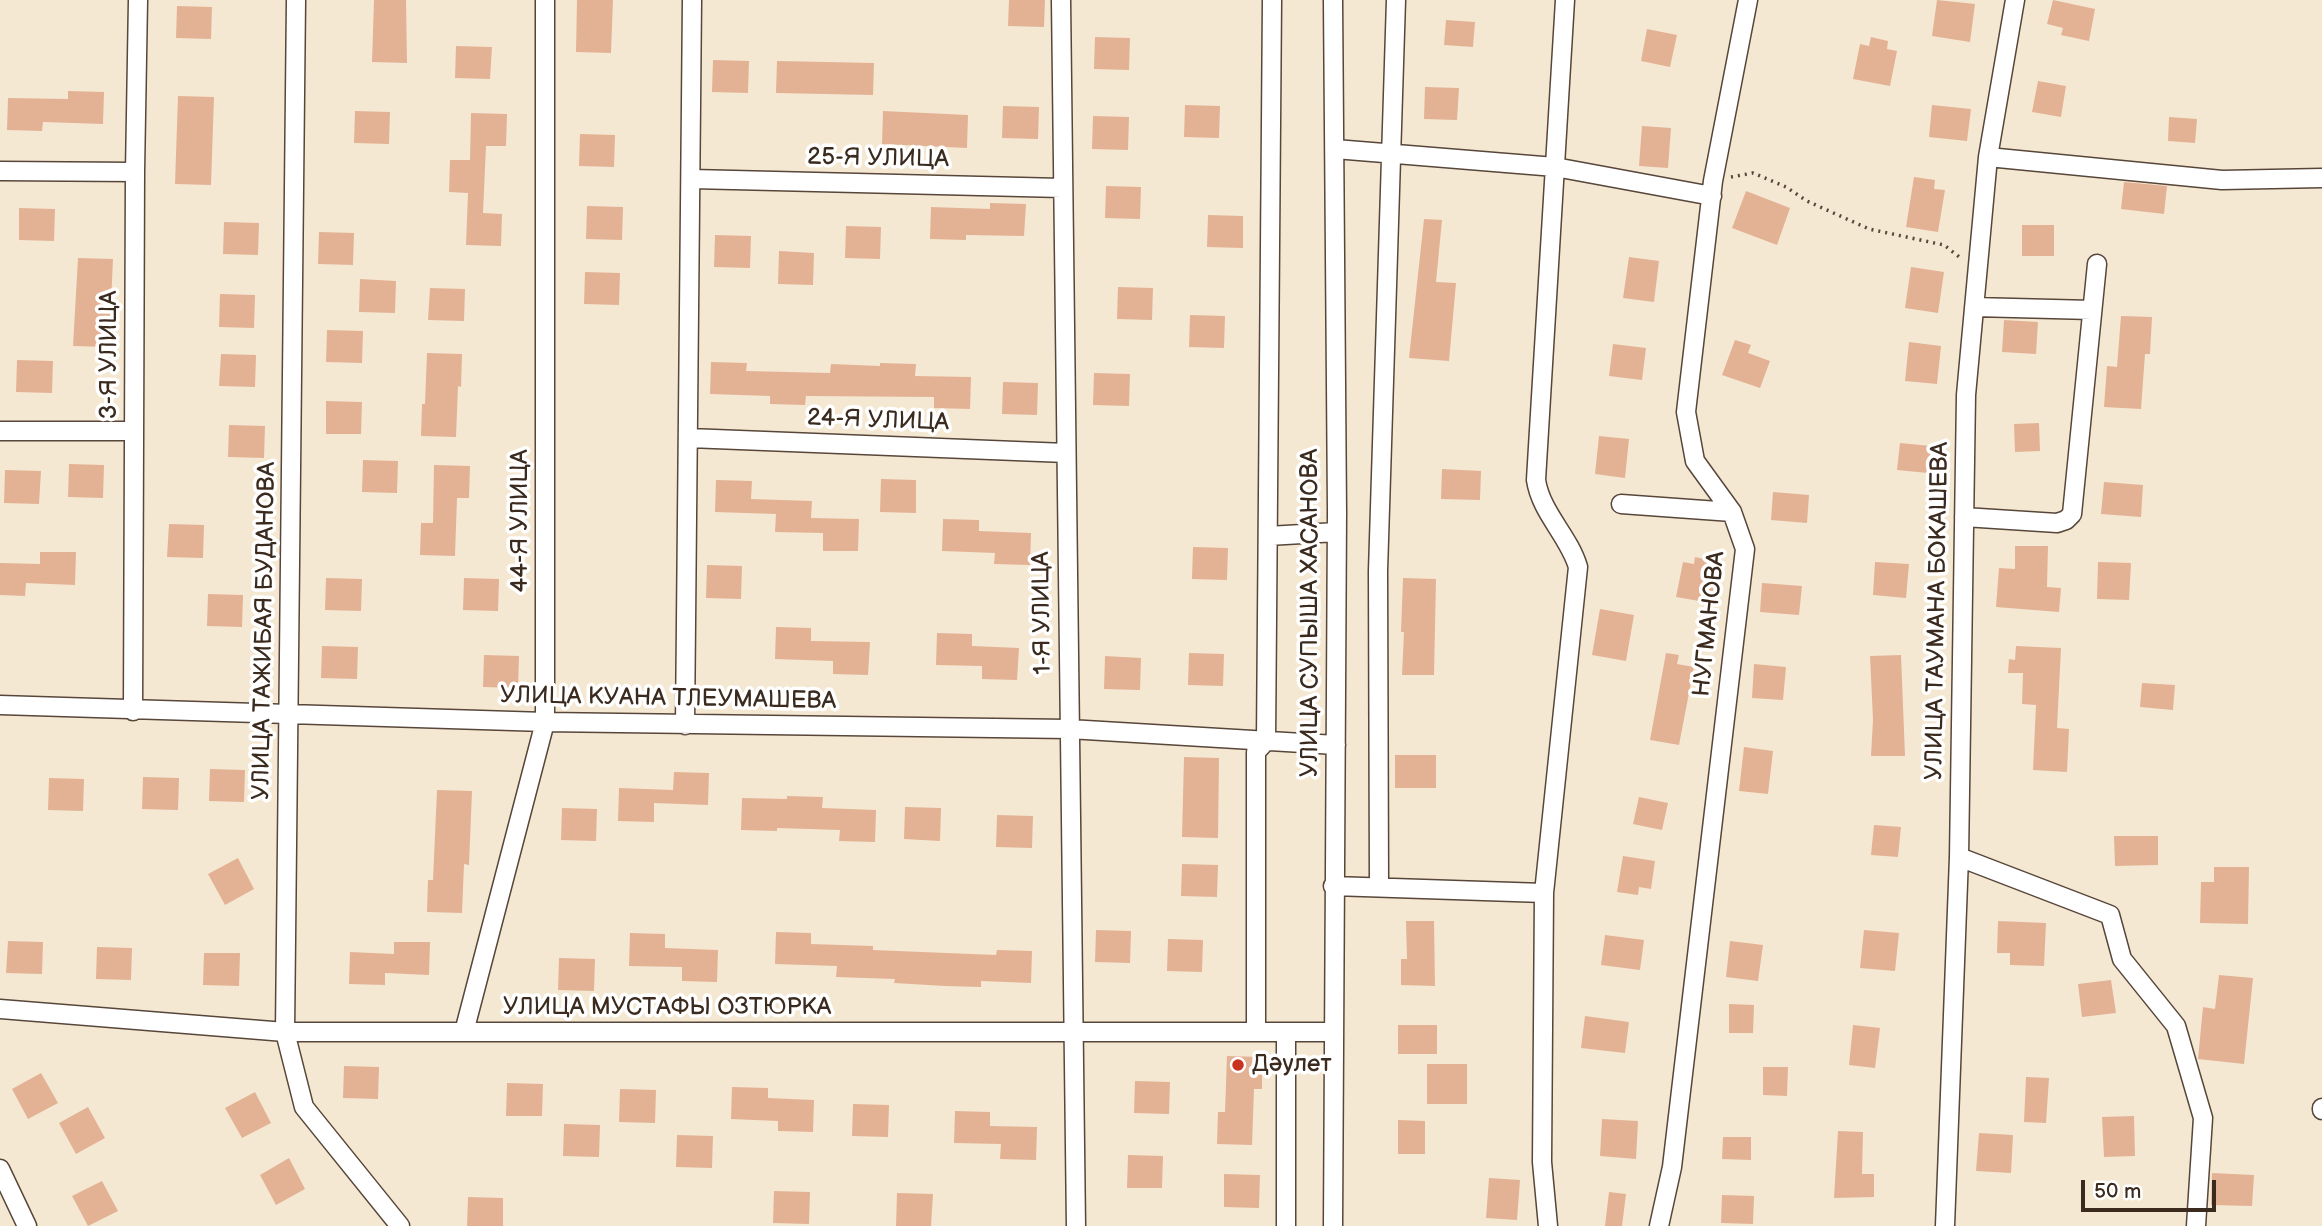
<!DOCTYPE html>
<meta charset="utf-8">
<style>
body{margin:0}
#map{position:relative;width:2322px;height:1226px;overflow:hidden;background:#f5e8d2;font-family:"Balsamiq Sans",sans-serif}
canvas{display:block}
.scale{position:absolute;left:2081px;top:1180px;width:135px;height:32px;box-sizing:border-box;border:4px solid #3b2a1e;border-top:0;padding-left:9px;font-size:21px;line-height:24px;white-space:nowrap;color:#3b2a1e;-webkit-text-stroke:5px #fff;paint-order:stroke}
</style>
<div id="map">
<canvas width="2322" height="1226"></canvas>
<div class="scale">50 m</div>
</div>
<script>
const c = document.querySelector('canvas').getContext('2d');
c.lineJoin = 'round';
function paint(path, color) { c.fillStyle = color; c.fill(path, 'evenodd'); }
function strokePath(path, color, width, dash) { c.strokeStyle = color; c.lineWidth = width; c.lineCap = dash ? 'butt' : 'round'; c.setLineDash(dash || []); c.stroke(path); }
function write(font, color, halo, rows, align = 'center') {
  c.font = font + ' "Balsamiq Sans",sans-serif'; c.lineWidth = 7; c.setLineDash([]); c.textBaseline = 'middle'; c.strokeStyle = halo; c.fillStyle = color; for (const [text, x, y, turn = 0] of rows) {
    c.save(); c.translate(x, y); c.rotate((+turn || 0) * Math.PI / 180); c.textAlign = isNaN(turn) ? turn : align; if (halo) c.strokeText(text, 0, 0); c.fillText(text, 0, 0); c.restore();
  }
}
const building = new Path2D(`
 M374 0H406L407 63 372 62Z
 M577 0H613L611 53 576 52Z
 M1009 0H1045L1044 27 1008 26Z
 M1937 0 1975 4 1970 42 1932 36Z
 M2053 0 2095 9 2089 41 2061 35 2063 28 2047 24Z
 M177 6 212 7 211 39 176 38Z
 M1446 20 1475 22 1473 47 1444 45Z
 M1647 29 1677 35 1670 67 1641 61Z
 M1095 37 1130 38 1129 70 1094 69Z
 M1871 37 1888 41 1887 49 1897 51 1890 86 1853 79 1860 44 1869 46Z
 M456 46 492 47 490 79 455 78Z
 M713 60 749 61 748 93 712 92Z
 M777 61 874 63 873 95 776 93Z
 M2038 81 2066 86 2061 117 2032 112Z
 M1425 87 1459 88 1457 120 1424 119Z
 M68 91 104 92 103 124 43 122 42 131 7 130 8 98 68 99Z
 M178 96 214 97 211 185 175 184Z
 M1185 105 1220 106 1219 138 1184 137Z
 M1932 105 1971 109 1967 141 1929 137Z
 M1003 106 1039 107 1038 139 1002 138Z
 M355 111 390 112 389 144 354 143Z
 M883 111 968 115 967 148 882 144Z
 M471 113 507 114 506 146H486L483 213 502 214 501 246 466 245 468 193 449 192 450 160H470Z
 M1093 116 1129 117 1128 150 1092 149Z
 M2169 117 2197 119 2195 143 2168 141Z
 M1642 126 1671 128 1668 168 1639 166Z
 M580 134 615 135 614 167 579 166Z
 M1914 177 1935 180 1934 189 1945 190 1938 232 1906 227Z
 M2124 182 2167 186 2164 214 2121 209Z
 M1106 186 1141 187 1140 219 1105 218Z
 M1746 191 1790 208 1777 245 1732 228Z
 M990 203 1026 204 1024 236 966 235V240L930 239 931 207 990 209Z
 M587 206 623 207 622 240 586 239Z
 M19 208 55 209 54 241 19 240Z
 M1208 215 1243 216V248L1207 247Z
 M1424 219 1442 220 1436 282 1456 283 1449 361 1409 358Z
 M224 222 259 223 258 255 223 254Z
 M2022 225H2054V256H2022Z
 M846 226 881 227 880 259 845 258Z
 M319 232 354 233 353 265 318 264Z
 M715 235 751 236 750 268 714 267Z
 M779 251 814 253 813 285 778 284Z
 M1629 257 1659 261 1654 302 1623 298Z
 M78 258 113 259 109 347 73 346Z
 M1911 267 1944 272 1938 313 1905 308Z
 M585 272 620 273 619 305 584 304Z
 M360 279 396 281 395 313 359 312Z
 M1118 287 1153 288 1152 320 1117 319Z
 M430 288 465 289 464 321 428 320Z
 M220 294 255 295 254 328 219 327Z
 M1190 315 1225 316 1224 348 1189 347Z
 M2121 316 2152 317 2150 354H2145L2141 409 2104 407 2107 366 2117 367Z
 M2004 320 2038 322 2036 354 2002 352Z
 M327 330 363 331 362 363 326 362Z
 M1735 340 1751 345 1748 353 1770 361 1760 388 1722 375Z
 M1909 342 1941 346 1937 384 1905 381Z
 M1613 344 1646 348 1642 380 1609 376Z
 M427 353 462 354 461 387 458 386 456 437 421 436 422 404H425Z
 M221 354 256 355 255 387 219 386Z
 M17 360 53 361 52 393 16 392Z
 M711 362 747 363 746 371 830 373 831 364 880 366V363L916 364 915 376 971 377 970 409 934 408V397L806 396 805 405 770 404V396L710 394Z
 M1094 373 1130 374 1129 406 1093 405Z
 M1003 382 1038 383 1037 415 1002 414Z
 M326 401 362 402 361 434H326Z
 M2039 423 2040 451 2015 452 2014 424Z
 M229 425 265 426 264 458 228 457Z
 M1599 436 1629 439 1625 478 1595 474Z
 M1900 443 1931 446 1928 473 1897 470Z
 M363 460 398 461 397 493 362 492Z
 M69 464 104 465 103 498 68 497Z
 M434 465 470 466 469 498H457L455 556 420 555 421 523H433Z
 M1442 469 1481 471 1480 500 1441 499Z
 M5 470 41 471 39 504 4 503Z
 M881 479 916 480V513L880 512Z
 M716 480 752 481 751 499 812 501 811 518 859 519 858 551H823V533L775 532 776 514 715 512Z
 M2104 482 2143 485 2141 517 2101 514Z
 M1773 492 1809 495 1807 523 1771 520Z
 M943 519 979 520V531L1031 533 1030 565 994 564 995 553 942 551Z
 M169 524 204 525 203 558 167 557Z
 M2015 546H2048L2047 587 2061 588 2059 612 1996 607 1999 568 2015 569Z
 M1193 547 1228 548 1227 580 1192 579Z
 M40 552H76L75 585 26 583 25 596 0 595V563L40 564Z
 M1695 557 1713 561 1709 579 1715 580 1711 603 1676 597 1683 562 1694 564Z
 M1875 562 1909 564 1906 598 1873 595Z
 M2098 562 2131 563 2129 600 2097 599Z
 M707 565 742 566 741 599 706 598Z
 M326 578 362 579 361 611 325 610Z
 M464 578 499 579 498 611 463 610Z
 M1403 578 1436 579 1434 675H1402L1404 632H1401Z
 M1762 583 1802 586 1799 615 1760 612Z
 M208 594 243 595 242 627 207 626Z
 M1600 609 1634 615 1626 661 1592 655Z
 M776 627 811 628V641L870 642 868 675 833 674V661L775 659Z
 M937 633 972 634V646L1019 648 1017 680 982 679V666L936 665Z
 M322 646 358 647 357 679 321 678Z
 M2016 646 2061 648 2057 728 2069 729 2067 772 2033 770 2036 705 2022 704 2023 673H2008L2009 659 2015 660Z
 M1189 653 1224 654 1223 686 1188 685Z
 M1666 653 1679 655 1677 664 1694 667 1679 745 1650 740Z
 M484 655 519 656 518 688 483 687Z
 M1901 655 1905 756H1871L1873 720 1870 656Z
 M1105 656 1141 658 1140 690 1104 689Z
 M1754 664 1786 667 1783 700 1752 698Z
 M2142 683 2175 685 2173 710 2140 707Z
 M1744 747 1773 751 1768 794 1739 791Z
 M1395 755H1436V788H1395Z
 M1184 757 1219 758 1218 838 1182 837Z
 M210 769 245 770 244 802 209 801Z
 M674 772 709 773 708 805 654 803V822L618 821 619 788 673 790Z
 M143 777 179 778 178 810 142 809Z
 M49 778 84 779 83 811 48 810Z
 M437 790 472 791 469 865 464 864 462 913 427 912 428 880H433Z
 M787 796 823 797 822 808 876 810 875 842 839 841 840 830 777 828V831L741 830 742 798 787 799Z
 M1639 797 1668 803 1662 830 1633 824Z
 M905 807 941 808 940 841 904 839Z
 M562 808 597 809 596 841 561 840Z
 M997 815 1033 816 1032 848 996 847Z
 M1874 825 1901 827 1898 857 1871 855Z
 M2114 836H2158V865L2115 866Z
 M1623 856 1655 861 1651 889 1639 887 1638 895 1617 892Z
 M238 858 254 889 225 905 208 874Z
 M1182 864 1218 865 1217 897 1181 896Z
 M2214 867H2249L2248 924 2200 923 2201 882H2214Z
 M1406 921H1434L1435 986 1401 985V959H1407Z
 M1998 921 2046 923 2044 966 2010 965V953H1997Z
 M1096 930 1131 931 1130 963 1095 962Z
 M1864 930 1899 933 1895 971 1860 968Z
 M776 932 811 933V944L873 946V950L996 955 997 950 1032 951 1031 983 981 981V987L945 986 894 983 895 979 836 977 837 966 775 964Z
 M630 933 665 934V948L718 950 717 982 682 981V967L629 966Z
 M1605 935 1644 940 1640 970 1601 965Z
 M1168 939 1203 940 1202 972 1167 971Z
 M8 941 43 942 42 974 6 973Z
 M1730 941 1763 945 1758 981 1726 977Z
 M394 942H430L429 975 385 973V985L349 984 350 952 394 954Z
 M97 947 132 948 131 980 96 979Z
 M204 953H240L239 986 203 985Z
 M559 958 595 959 594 991 558 990Z
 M2219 975 2253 978 2244 1064 2198 1059 2203 1007 2215 1009Z
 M2111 980 2116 1013 2082 1017 2078 984Z
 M1729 1004 1754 1005 1753 1033H1729Z
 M1585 1016 1629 1022 1625 1053 1581 1048Z
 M1398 1025H1437V1054H1398Z
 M1853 1025 1880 1028 1875 1068 1849 1065Z
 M1227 1056 1262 1057V1089H1254L1252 1145 1217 1144 1218 1112H1225Z
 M1427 1064H1467V1104H1427Z
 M344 1066 379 1067 378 1099 343 1098Z
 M1763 1067H1788L1787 1096 1763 1095Z
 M41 1073 58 1103 28 1119 12 1089Z
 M2026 1077 2049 1078 2046 1123 2024 1122Z
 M1135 1081 1170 1082 1169 1114 1134 1113Z
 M507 1083 543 1084 542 1116H506Z
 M732 1087 768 1088V1098L814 1100 813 1132 778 1131V1121L731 1119Z
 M620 1089 656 1090 655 1123 619 1122Z
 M255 1092 271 1123 242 1138 225 1108Z
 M853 1104 889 1105 888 1137 852 1136Z
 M88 1107 105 1138 76 1154 59 1123Z
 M955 1111 990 1112V1126L1037 1127 1036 1160 1000 1159 1001 1144 954 1143Z
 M2134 1116 2135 1156 2104 1157 2102 1117Z
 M1602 1119 1638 1121 1636 1159 1600 1156Z
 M1398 1120 1425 1121V1154H1398Z
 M564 1124 600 1125 599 1157 563 1156Z
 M1838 1131 1863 1132 1862 1174H1874V1197L1834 1198Z
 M1979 1133 2013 1135 2011 1173 1976 1171Z
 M677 1135 713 1136 712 1168 676 1167Z
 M1723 1137H1751V1160L1722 1159Z
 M1128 1155 1163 1156 1162 1188H1127Z
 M289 1158 305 1189 276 1205 260 1175Z
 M2212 1173 2254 1175 2252 1206 2211 1205Z
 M1224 1174 1260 1175 1259 1208 1224 1207Z
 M1489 1178 1520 1180 1517 1220 1486 1218Z
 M102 1181 118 1211 88 1226 72 1196Z
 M774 1191 810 1192 809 1224 773 1223Z
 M1609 1192 1626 1194 1622 1226H1605Z
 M897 1193 933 1194 931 1226H896Z
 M1722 1195 1754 1196 1753 1224 1721 1223Z
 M468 1197 503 1198V1226H467Z`);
const path = new Path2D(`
 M1731 177 1753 173 1786 187 1807 201 1869 229 1944 245 1962 259`);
const minor = new Path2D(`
 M296 0 285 1032 304 1107 400 1226
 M1061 0 1076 1226
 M1335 149 1555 167 1712 196
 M1988 157 2222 180 2322 178
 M0 171 135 172
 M692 179 1062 188
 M1974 307 2092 310
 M0 431H134
 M689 438 1066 453
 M1621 504 1732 512
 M1964 517 2057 523 2066 520 2072 514 2097 264
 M1268 536 1337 532
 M0 705 545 722 1069 729 1336 745
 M133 711 135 172 138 0
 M685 725 692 0
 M1959 857 2110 915 2122 959 2176 1026 2203 1118 2196 1226
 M1333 886 1544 893 1578 567C1569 536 1541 513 1536 480L1565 0
 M1379 886 1378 571 1396 0
 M1544 893 1542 1162 1548 1226
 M0 1009 285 1032H1334
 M464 1032 545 722V0
 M1256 1032V752L1266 741 1272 0
 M1286 1032V1226
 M2322 1108V1110
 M0 1169 27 1226
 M1333 1226 1337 512 1333 0
 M1659 1226 1672 1167 1745 549 1732 512 1695 461 1686 412 1713 181 1748 0
 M1945 1226 1959 857 1966 395 1988 157 2015 0`);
const markers = [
 [1238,1065,7,"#c8321e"]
];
const streetNames = [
 ["25-Я УЛИЦА",878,159,1],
 ["3-Я УЛИЦА",110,355,-90],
 ["24-Я УЛИЦА",878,421,2],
 ["44-Я УЛИЦА",521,521,-90],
 ["УЛИЦА ТАУМАНА БОКАШЕВА",1938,611,-89],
 ["1-Я УЛИЦА",1043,613,-91],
 ["УЛИЦА СУПЫША ХАСАНОВА",1311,613,-90],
 ["НУГМАНОВА",1710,624,-84],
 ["УЛИЦА ТАЖИБАЯ БУДАНОВА",265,631,-89],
 ["УЛИЦА КУАНА ТЛЕУМАШЕВА",668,699,1],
 ["УЛИЦА МУСТАФЫ ОЗТЮРКА",667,1008]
];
const poiNames = [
 ["Дәулет",1252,1065]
];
paint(building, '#e3b295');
strokePath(minor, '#574639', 21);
strokePath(path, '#574639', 3.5, [2, 5]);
strokePath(minor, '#fff', 18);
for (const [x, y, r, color] of markers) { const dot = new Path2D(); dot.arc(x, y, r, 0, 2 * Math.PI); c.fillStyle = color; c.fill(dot); strokePath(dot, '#fff', 2.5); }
write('24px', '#3b2a1e', '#fff', streetNames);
write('24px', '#3b2a1e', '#fff', poiNames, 'left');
</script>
